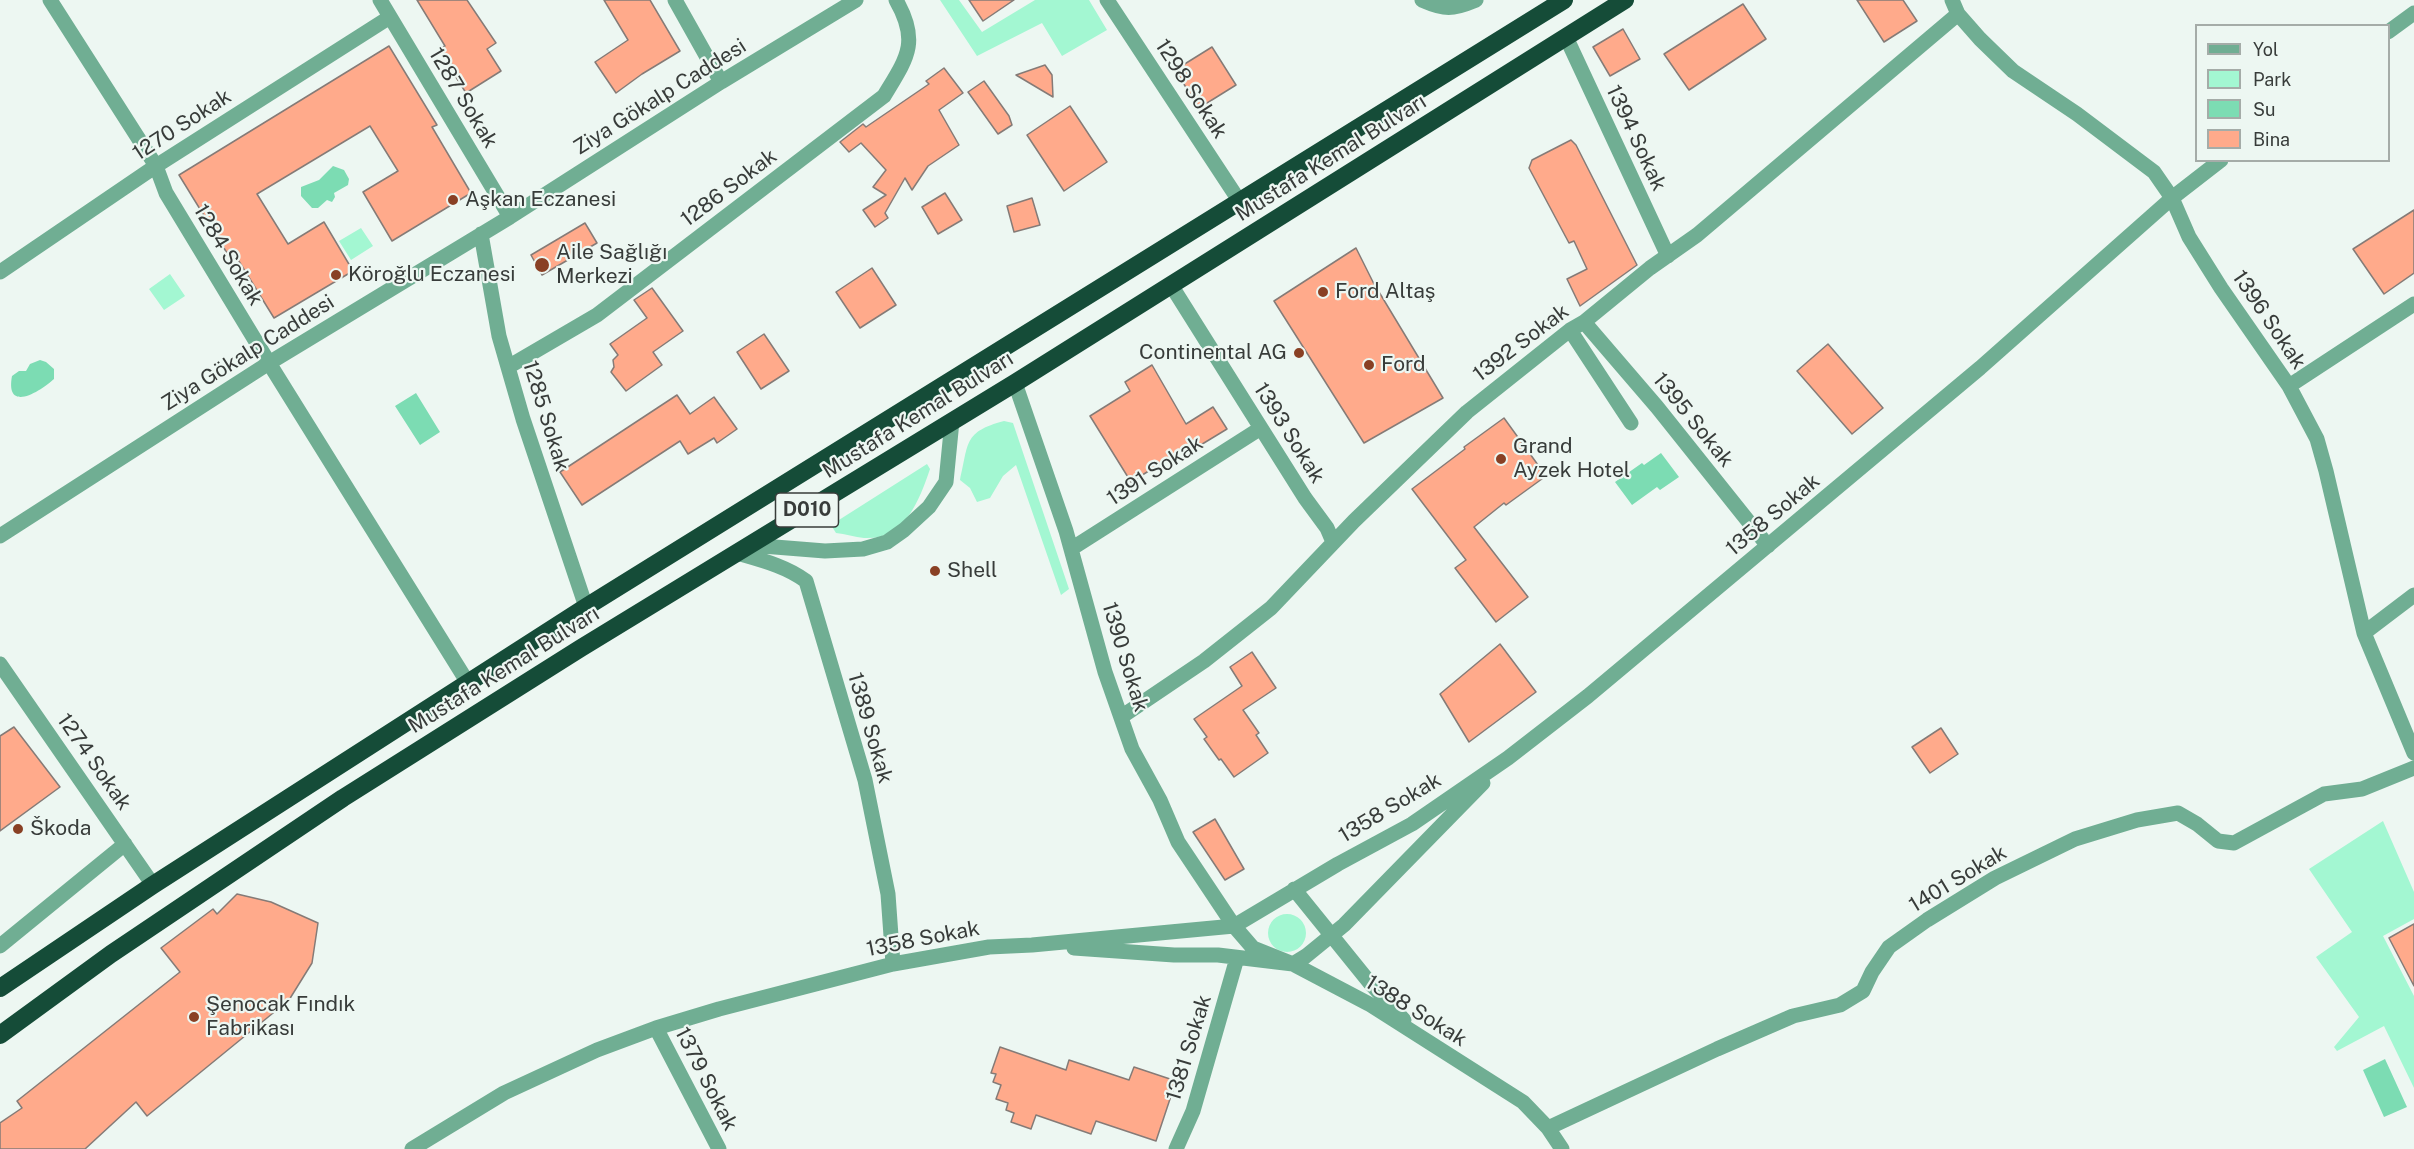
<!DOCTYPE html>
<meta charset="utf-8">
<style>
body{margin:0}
#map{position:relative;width:2414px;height:1149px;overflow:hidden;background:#edf7f2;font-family:"Public Sans",sans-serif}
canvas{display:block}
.legend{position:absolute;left:2195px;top:24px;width:195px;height:138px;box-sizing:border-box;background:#edf7f2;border:2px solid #a5aca8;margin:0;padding:8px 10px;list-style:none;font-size:18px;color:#383c3a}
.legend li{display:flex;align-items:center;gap:12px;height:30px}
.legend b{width:30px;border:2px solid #a5aca8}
</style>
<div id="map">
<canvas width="2414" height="1149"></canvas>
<ul class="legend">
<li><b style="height:8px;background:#70ae93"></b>Yol</li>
<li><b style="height:16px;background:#a3f7d2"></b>Park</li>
<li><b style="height:16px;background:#7cdcb3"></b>Su</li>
<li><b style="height:16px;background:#ffaa8b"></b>Bina</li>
</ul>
</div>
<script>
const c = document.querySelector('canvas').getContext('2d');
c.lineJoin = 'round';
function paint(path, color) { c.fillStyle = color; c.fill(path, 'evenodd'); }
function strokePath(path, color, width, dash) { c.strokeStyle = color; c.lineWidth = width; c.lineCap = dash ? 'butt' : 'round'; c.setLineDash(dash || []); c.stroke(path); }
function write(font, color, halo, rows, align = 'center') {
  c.font = font + ' "Public Sans",sans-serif'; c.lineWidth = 4.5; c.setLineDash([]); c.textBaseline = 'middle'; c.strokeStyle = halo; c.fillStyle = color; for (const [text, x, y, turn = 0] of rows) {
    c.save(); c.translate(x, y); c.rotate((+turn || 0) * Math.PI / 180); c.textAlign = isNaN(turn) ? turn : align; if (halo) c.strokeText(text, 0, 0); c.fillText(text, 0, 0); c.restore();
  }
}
const green = new Path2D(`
 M940 0H959L982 32 1035 0H1089L1107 30 1062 56 1042 23 977 56Z
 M361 228 373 246 351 260 339 241Z
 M170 274 185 296 164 310 149 289Z
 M1004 421 1013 423 1069 589 1061 595 1016 465 1003 476 990 498 977 502 970 488 960 480C969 443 963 432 1004 421Z
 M927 464 930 469C919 501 905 540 864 538 855 537 845 534 836 533L831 525Z
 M2383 821 2414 892V919L2383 936 2414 996V1088L2384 1026 2337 1051 2334 1047 2359 1017 2316 957 2352 932 2309 869Z
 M1268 933a19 19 0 1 1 38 0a19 19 0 1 1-38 0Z`);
const water = new Path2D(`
 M333 166 344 170 349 179 348 185 334 193 335 197 332 202 327 200 318 208H312L301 196V187L319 180Z
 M40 360 46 362 54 369V379C41 391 5 414 12 376L19 371H26L30 364Z
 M416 393 440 432 420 445 395 406Z
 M1661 453 1679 477 1660 490 1657 487 1632 505 1615 482 1642 463 1644 465Z
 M2385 1059 2407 1107 2384 1117 2363 1070Z`);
const building = new Path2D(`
 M417 0H467L496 43 487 49 501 71 466 93 454 74 457 72 441 48 445 46Z
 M604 0H650L680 51 642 74 616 93 595 62 628 40Z
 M969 0H1014L983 21Z
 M1857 0H1903L1917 21 1884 42Z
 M1743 4 1766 39 1689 90 1664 54Z
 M1623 29 1640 59 1610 76 1593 47Z
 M389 46 437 125 432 127 471 193 392 241 363 192 398 171 370 126 257 194 288 244 324 222 353 271 274 318 232 250 227 253 179 175Z
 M1212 47 1236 85 1199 108 1175 70Z
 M1045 65 1052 75 1053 97 1016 75Z
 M944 68 963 93 939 110 959 145 928 166 912 190 905 178 885 213 888 218 875 227 863 210 886 195 873 187 886 170 861 143 849 152 840 142 863 124 866 127 929 84 926 81Z
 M984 81 1009 116 1012 125 998 134 968 92Z
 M1070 106 1107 162 1064 191 1027 135Z
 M1571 140 1576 145 1637 265 1580 306 1567 279 1587 269 1574 241 1569 243 1529 168 1532 160Z
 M945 193 962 220 938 234 922 207Z
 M1032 198 1040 225 1014 232 1007 206Z
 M2414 210V273L2384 294 2353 249Z
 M585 223 597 243 542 275 531 255Z
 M1356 248 1373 282 1443 398 1364 443 1274 301Z
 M872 268 896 305 860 328 836 292Z
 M652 288 683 331 653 352 662 365 626 391 611 372 614 367 613 360 618 355 610 344 647 318 634 300Z
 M764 334 789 371 761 389 737 352Z
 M1828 344 1883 408 1852 434 1797 371Z
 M1152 365 1186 424 1213 407 1227 429 1199 446 1197 441 1131 482 1090 416 1130 391 1125 382Z
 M677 395 690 414 714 397 737 429 717 443 714 438 688 454 680 441 582 505 560 472Z
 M1504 418 1546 476 1506 505 1504 503 1474 527 1528 597 1496 622 1455 568 1466 560 1412 489 1465 449 1464 447Z
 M1500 644 1536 692 1469 742 1440 694Z
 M1252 652 1276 688 1243 710 1259 733 1256 735 1268 753 1234 777 1221 759 1219 760 1204 739 1207 737 1194 719 1242 686 1230 667Z
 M14 727 60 787 0 831V736Z
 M1941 728 1958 754 1930 773 1912 747Z
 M1215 819 1244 869 1225 880 1193 832Z
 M237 894 271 902 318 923 312 963 289 1000 147 1116 136 1102 85 1149H0V1123L22 1108 17 1101 180 972 161 948 213 909 217 914Z
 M2414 924V986L2389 938Z
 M1000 1047 1066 1070 1069 1060 1129 1080 1134 1067 1176 1081 1156 1141 1096 1121 1091 1134 1036 1115 1031 1129 1011 1122 1014 1113 1006 1110 1008 1103 996 1099 1001 1085 993 1082 996 1074 991 1073Z`);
const minor = new Path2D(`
 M50 0 156 166 166 193 269 363 468 683
 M380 0 510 217
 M675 0 721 82
 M1107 0 1240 202
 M1422 0C1445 10 1452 10 1476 0
 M1952 0 1958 14 1980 39 2013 71 2077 114 2154 172 2172 198 2189 237 2221 288 2289 386 2317 439 2326 471 2364 633 2414 753
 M2388 32 2414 13
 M1566 37 1668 256
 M481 234 499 336 523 419 586 607
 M0 272 156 166 390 17
 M1171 285 1305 498 1327 528 1333 542
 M1584 322 1657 407 1768 546
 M1570 330 1631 423
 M508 367 597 315 884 96C907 58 920 42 896 0
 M1015 383 1066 531 1105 672 1132 749 1160 800 1178 842 1234 926 1253 948 1293 964 1369 1004 1523 1102 1548 1128 1562 1149
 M2289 386 2414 304
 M0 536 269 363 510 217 721 82 856 0
 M750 545 825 551 863 549 887 542 904 530 929 507 946 482 952 421
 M1071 549 1261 428
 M737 553C761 560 786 566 806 581L865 780 888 894 893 964
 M2364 633 2414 595
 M0 664 153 885
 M1121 717 1204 661 1271 608 1354 521 1467 412 1570 330 1584 322 1650 268 1697 235 1958 14
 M1294 889 1370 983 1404 1020
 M0 946 125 844
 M1074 948 1174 955H1218L1293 964 1306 956 1344 925 1483 783
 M656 1028 719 1149
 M1548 1128 1717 1049 1793 1016 1840 1005 1863 991 1872 972 1889 947 1927 920 1995 878 2075 839 2137 820 2178 813 2197 824 2218 841 2234 843 2324 794 2362 789 2414 768
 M412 1149 504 1093 597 1050 656 1028 719 1009 893 964 989 947 1032 945 1234 926 1338 864 1412 824 1508 758 1588 696 1980 368 2172 198 2221 160
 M1176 1149 1193 1111 1237 958`);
const highway = new Path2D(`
 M0 988 153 885 586 607 1564 0
 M0 1035 111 954 343 798 581 648 1015 383 1625 0`);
const markers = [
 [453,200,6,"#894024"],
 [542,265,8,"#894024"],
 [336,275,6,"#894024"],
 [1323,292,6,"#894024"],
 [1299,353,6,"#894024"],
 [1369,365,6,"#894024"],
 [1501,459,6,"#894024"],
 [935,571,6,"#894024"],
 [18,829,6,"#894024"],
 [194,1017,6,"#894024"]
];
const shields = [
 [807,510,63]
];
const shieldNames = [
 ["D010",807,510]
];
const streetNames = [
 ["1298 Sokak",1191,89,57],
 ["Ziya Gökalp Caddesi",660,97,-32],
 ["1287 Sokak",463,98,59],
 ["1270 Sokak",182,125,-33],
 ["1394 Sokak",1636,138,65],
 ["Mustafa Kemal Bulvarı",1331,158,-32],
 ["1286 Sokak",729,188,-37],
 ["1284 Sokak",228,255,59],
 ["1396 Sokak",2269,320,56],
 ["1392 Sokak",1521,343,-37],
 ["Ziya Gökalp Caddesi",248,353,-32],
 ["Mustafa Kemal Bulvarı",918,415,-32],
 ["1285 Sokak",546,416,73],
 ["1395 Sokak",1693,420,51],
 ["1393 Sokak",1289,433,58],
 ["1391 Sokak",1155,471,-33],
 ["1358 Sokak",1773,515,-40],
 ["1390 Sokak",1125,657,73],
 ["Mustafa Kemal Bulvarı",504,670,-32],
 ["1389 Sokak",870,728,74],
 ["1274 Sokak",94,762,55],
 ["1358 Sokak",1390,808,-31],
 ["1401 Sokak",1958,879,-31],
 ["1358 Sokak",923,939,-11],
 ["1388 Sokak",1416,1011,32],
 ["1381 Sokak",1189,1048,-73],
 ["1379 Sokak",706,1079,63]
];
const poiNames = [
 ["Aşkan Eczanesi",465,200],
 ["Aile Sağlığı",556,253],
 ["Merkezi",556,277],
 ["Köroğlu Eczanesi",348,275],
 ["Ford Altaş",1335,292],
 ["Continental AG",1287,353,"right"],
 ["Ford",1381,365],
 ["Grand",1513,447],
 ["Ayzek Hotel",1513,471],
 ["Shell",947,571],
 ["Škoda",30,829],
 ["Şenocak Fındık",206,1005],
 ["Fabrikası",206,1029]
];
paint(green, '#a3f7d2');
paint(water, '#7cdcb3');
paint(building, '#ffaa8b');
strokePath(building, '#857b77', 1.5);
strokePath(minor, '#70ae93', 15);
strokePath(highway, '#154c38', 18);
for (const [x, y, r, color] of markers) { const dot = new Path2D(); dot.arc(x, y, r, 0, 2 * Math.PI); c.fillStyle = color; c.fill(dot); strokePath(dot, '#edf7f2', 2); }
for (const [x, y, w] of shields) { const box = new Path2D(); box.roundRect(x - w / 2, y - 17, w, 34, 4.5); c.fillStyle = '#edf7f2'; c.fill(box); strokePath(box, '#383c3a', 1.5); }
write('bold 20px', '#383c3a', null, shieldNames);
write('21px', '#383c3a', '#edf7f2', streetNames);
write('21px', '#383c3a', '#edf7f2', poiNames, 'left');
</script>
